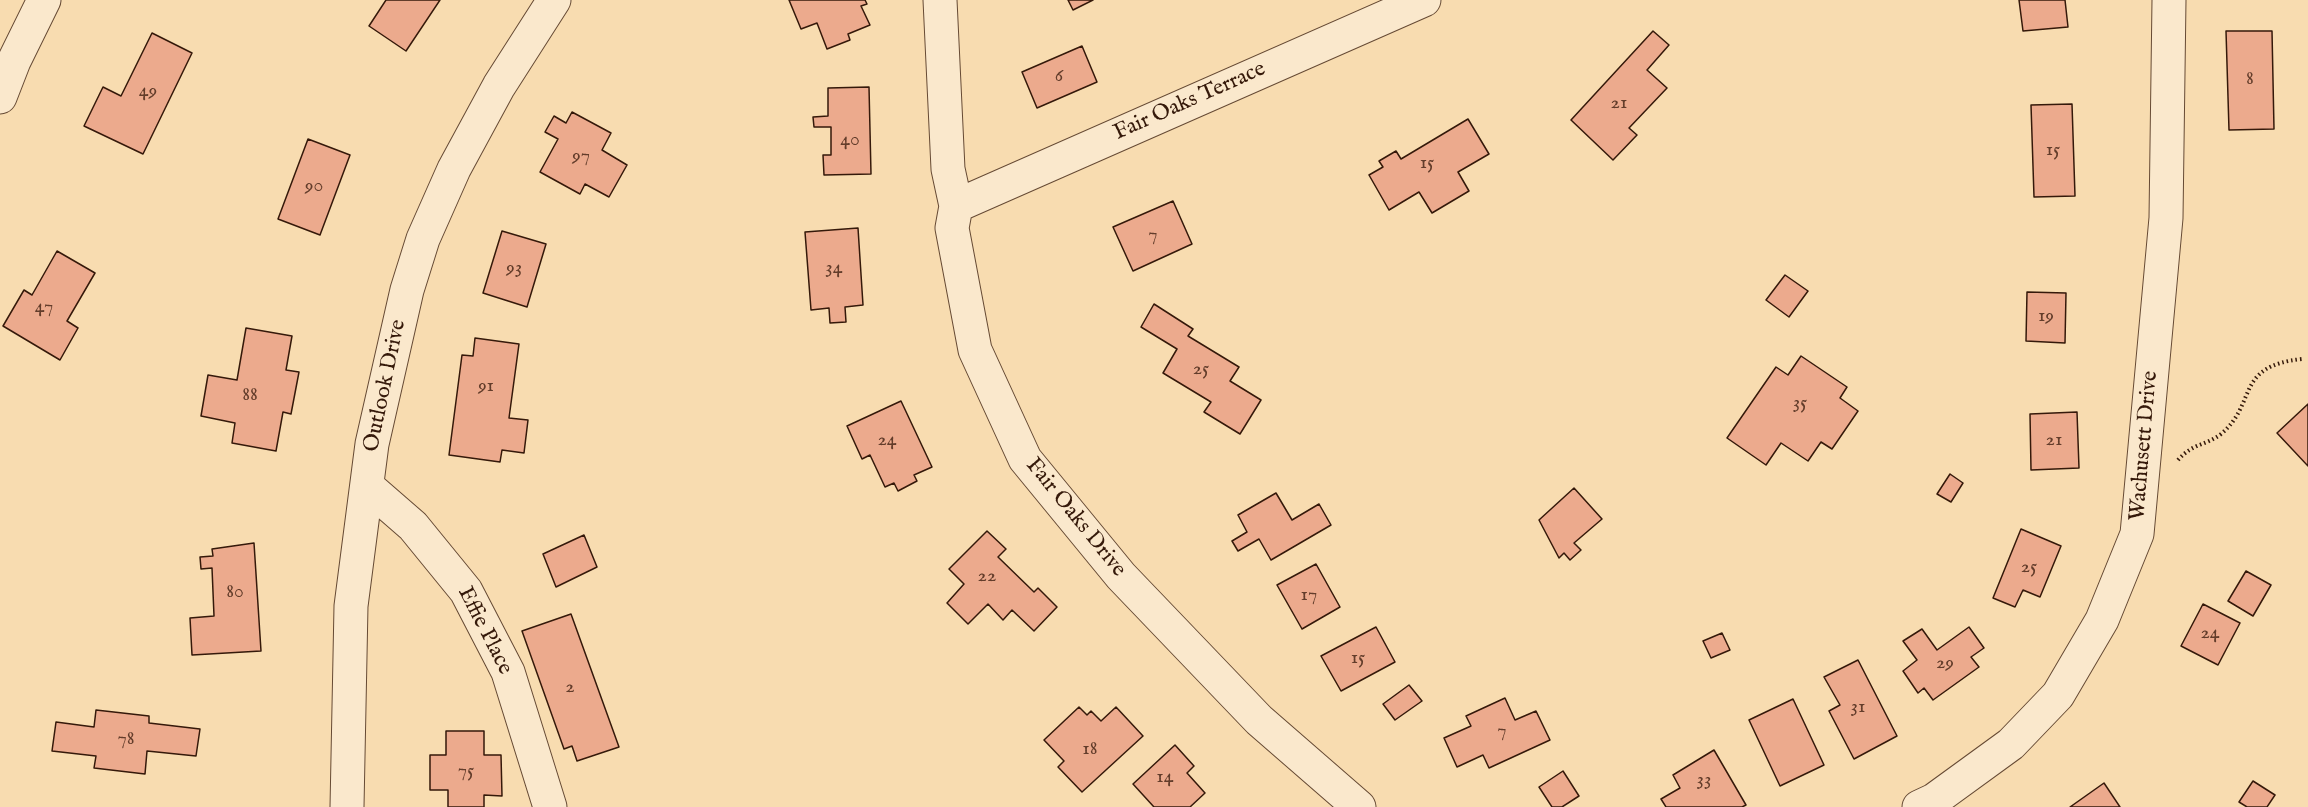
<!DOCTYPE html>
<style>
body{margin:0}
canvas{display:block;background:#f8dcb0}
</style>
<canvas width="2308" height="807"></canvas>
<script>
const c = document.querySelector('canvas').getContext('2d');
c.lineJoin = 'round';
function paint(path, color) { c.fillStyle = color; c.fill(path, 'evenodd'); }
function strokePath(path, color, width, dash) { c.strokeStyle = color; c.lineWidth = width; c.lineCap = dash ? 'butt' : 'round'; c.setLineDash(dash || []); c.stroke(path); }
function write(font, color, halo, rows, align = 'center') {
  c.font = font + ' "IM FELL English",serif'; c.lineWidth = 4.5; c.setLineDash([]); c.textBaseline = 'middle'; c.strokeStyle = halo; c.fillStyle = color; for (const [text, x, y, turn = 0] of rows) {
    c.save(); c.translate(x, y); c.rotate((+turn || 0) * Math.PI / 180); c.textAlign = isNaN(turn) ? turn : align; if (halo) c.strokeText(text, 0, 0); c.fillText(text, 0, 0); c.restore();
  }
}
const building = new Path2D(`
 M386 0H440L406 51 369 26Z
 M789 0H865L867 4 861 6 870 25 848 34 850 40 827 49 817 23 801 29Z
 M1068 0H1093L1073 10Z
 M2019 0H2065L2068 27 2023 31Z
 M1653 31 1669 45 1647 70 1667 88 1629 128 1637 135 1613 160 1571 120Z
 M2226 31H2272L2274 129 2229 130Z
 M152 33 192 53 143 154 84 126 103 87 121 96Z
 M1082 46 1097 82 1037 108 1022 72Z
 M869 87 871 174 824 175 823 155H831V127H814L813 117 828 116V88Z
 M2072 104 2075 196 2034 197 2031 105Z
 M572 112 611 133 602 150 627 165 609 197 585 184 580 194 540 172 558 139 545 132 554 116 566 123Z
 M1468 119 1489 154 1458 172 1469 191 1432 213 1419 192 1389 210 1369 175 1383 167 1379 161 1396 151 1401 159Z
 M308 139 350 155 320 235 278 219Z
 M1173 201 1192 244 1133 271 1113 227Z
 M858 228 863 305 845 307 846 322 830 323 829 308 811 310 805 232Z
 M502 231 546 244 527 307 483 293Z
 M57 251 95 273 67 321 78 328 60 360 3 326 24 290 32 295Z
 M1785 275 1808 291 1789 317 1766 300Z
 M2027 292 2066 293 2065 343 2026 341Z
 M1154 304 1193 329 1188 336 1239 367 1230 381 1261 400 1240 434 1204 412 1211 402 1163 373 1177 349 1141 327Z
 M246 328 292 336 286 370 299 372 291 414 283 412 276 451 232 443 235 423 201 416 208 375 237 380Z
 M475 338 519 344 509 418 528 420 524 453 502 450 500 462 449 455 462 355 473 356Z
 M1801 356 1847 387 1840 398 1858 411 1832 449 1821 442 1808 461 1781 443 1766 465 1727 438 1776 367 1788 375Z
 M901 401 932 467 914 475 917 481 898 491 894 483 885 487 870 455 862 459 847 426Z
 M2308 404V466L2277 433Z
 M2077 412 2079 468 2031 470 2030 414Z
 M1950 474 1963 483 1951 502 1937 494Z
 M1574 488 1602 519 1574 543 1581 550 1570 560 1564 553 1559 558 1539 520Z
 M1276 493 1292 520 1319 504 1331 525 1271 560 1259 539 1238 551 1232 541 1247 532 1238 515Z
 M2021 529 2061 546 2040 597 2023 590 2015 607 1993 598Z
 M987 531 1006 549 998 557 1034 592 1038 588 1057 607 1034 631 1012 610 1003 620 988 604 968 624 947 603 964 584 949 569Z
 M584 535 597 567 556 587 543 554Z
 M254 543 261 651 192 655 190 618 214 616 212 568 201 569 200 557 213 556 212 549Z
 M1316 564 1340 607 1302 629 1277 585Z
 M2246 571 2271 585 2253 616 2228 601Z
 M2203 604 2240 623 2218 665 2181 646Z
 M571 614 619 747 577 761 572 746 564 749 522 631Z
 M1376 627 1395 662 1341 691 1321 656Z
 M1969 627 1984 648 1971 657 1979 667 1933 700 1924 688 1918 693 1903 671 1917 660 1903 641 1922 629 1937 650Z
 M1722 633 1730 650 1711 658 1703 641Z
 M1858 660 1897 736 1854 759 1829 711 1840 705 1824 677Z
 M1409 685 1422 701 1395 720 1383 704Z
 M1505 698 1515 720 1536 711 1550 740 1489 768 1483 755 1457 767 1444 738 1471 726 1466 716Z
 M1793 699 1824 765 1780 786 1749 720Z
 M1079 707 1087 715 1091 711 1101 721 1116 707 1143 736 1082 792 1058 767 1064 761 1044 740Z
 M96 710 149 716V723L200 729 196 756 147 751 145 774 94 768 96 756 52 751 56 722 94 727Z
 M446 731H484V755H501L502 796 484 795V807H448V790H430V755H446Z
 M1175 745 1194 766 1187 773 1205 793 1190 807H1154L1133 784Z
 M1714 750 1746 805 1742 807H1666L1661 799 1680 788 1673 775Z
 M1563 771 1579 796 1562 807H1552L1539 787Z
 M2253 781 2275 795 2267 807H2247L2239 802Z
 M2104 783 2120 807H2070Z`);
const path = new Path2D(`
 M2178 460C2193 443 2205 446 2221 434 2258 403 2234 366 2302 359`);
const minor = new Path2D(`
 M940 0 948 169 956 206 952 228 975 350 1025 459 1121 576 1259 720 1359 807
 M0 97 14 61 44 0
 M956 206 1424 0
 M367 486 413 526 466 591 508 672 550 807
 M347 807 351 606 372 444 407 290 423 239 454 169 499 86 554 0
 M1919 807 1934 800 2011 744 2058 695 2102 620 2137 534 2166 218 2169 0`);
const numberNames = [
 ["6",1059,77],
 ["8",2250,80],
 ["49",148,92],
 ["21",1619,104],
 ["40",850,141],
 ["15",2053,151],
 ["97",581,157],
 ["15",1427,164],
 ["90",314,187],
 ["7",1153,236],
 ["93",514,269],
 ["34",834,269],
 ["47",44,308],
 ["19",2046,317],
 ["25",1201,370],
 ["91",486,387],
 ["88",250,396],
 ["35",1800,404],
 ["24",887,441],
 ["21",2054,441],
 ["25",2029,568],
 ["22",987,577],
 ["80",235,593],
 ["17",1309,596],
 ["24",2210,634],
 ["15",1358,659],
 ["29",1945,664],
 ["2",570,688],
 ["31",1858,708],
 ["7",1502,732],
 ["78",126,740],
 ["18",1090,750],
 ["75",466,772],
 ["14",1165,778],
 ["33",1704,781]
];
const streetNames = [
 ["Fair Oaks Terrace",1190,102,-24],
 ["Outlook Drive",386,386,-78],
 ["Wachusett Drive",2145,446,-85],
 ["Fair Oaks Drive",1075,518,51],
 ["Effie Place",484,631,63]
];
paint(building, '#ecaa8d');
strokePath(building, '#35190a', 1.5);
strokePath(minor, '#664a34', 35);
strokePath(path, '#35190a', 4, [1.5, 3]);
strokePath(minor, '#fae8cc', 33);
write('20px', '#633d2b', null, numberNames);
write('22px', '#35190a', '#fae8cc', streetNames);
</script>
